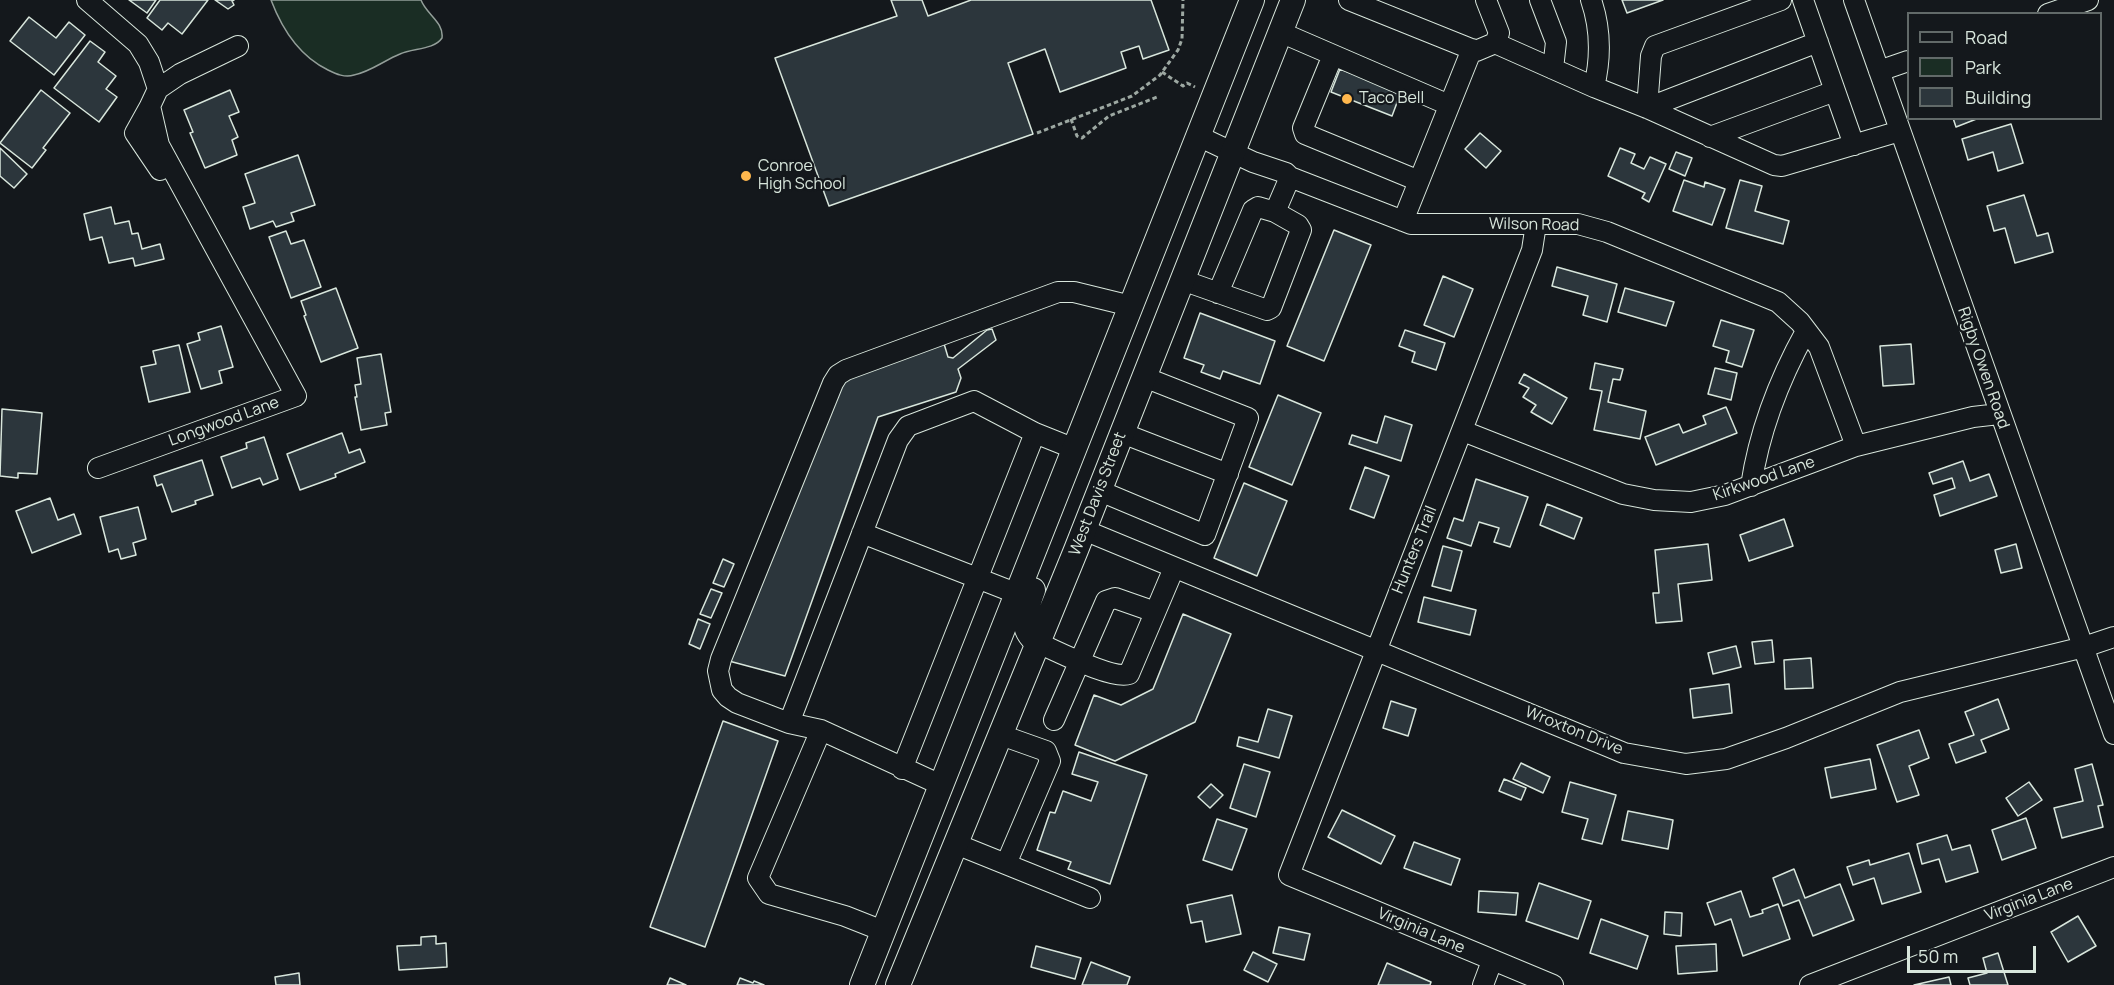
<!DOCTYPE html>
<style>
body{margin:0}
#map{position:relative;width:2114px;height:985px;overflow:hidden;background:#14181c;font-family:Manrope,sans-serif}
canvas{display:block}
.legend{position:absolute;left:1907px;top:12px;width:195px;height:108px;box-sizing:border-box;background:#14181c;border:2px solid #626a69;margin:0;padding:8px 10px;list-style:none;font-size:18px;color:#d8e6dc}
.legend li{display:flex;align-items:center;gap:12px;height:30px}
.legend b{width:30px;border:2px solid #626a69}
.scale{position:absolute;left:1907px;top:946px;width:129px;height:27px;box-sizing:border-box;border:3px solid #d8e6dc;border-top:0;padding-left:8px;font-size:18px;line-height:21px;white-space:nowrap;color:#d8e6dc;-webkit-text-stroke:4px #14181c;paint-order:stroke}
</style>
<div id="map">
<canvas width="2114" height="985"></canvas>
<ul class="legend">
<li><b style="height:8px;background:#14181c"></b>Road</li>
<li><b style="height:16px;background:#1a2d24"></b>Park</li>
<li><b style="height:16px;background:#2c363c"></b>Building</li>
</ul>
<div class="scale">50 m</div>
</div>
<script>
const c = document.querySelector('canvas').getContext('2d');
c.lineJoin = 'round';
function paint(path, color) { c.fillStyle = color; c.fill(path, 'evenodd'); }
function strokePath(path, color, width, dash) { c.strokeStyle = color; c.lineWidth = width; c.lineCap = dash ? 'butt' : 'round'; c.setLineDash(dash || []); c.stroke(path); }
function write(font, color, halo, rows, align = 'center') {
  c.font = font + ' Manrope,sans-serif'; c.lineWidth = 4.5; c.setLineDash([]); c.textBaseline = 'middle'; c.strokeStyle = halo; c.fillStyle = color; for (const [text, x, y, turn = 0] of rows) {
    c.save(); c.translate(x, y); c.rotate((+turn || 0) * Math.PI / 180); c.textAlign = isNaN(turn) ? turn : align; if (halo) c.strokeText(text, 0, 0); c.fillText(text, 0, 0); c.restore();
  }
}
const green = new Path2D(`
 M271 0H421C426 14 444 22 442 38 434 50 413 48 400 54 385 60 370 72 354 75 345 78 336 74 328 70 299 56 282 29 271 0Z`);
const building = new Path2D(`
 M129 0H156L147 13Z
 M160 0H208L182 34 168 23 162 30 147 18Z
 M215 0H234L232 1 234 5 228 9Z
 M891 0H922L928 16 971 0H1151L1169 50 1143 59 1139 46 1121 52 1126 68 1060 92 1045 49 1008 63 1033 134 829 206 775 58 897 16Z
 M1622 0H1663L1627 13Z
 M29 17 56 38 69 22 85 35 54 75 10 41Z
 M90 41 105 52 98 62 116 76 106 89 117 97 99 122 54 88Z
 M1340 69 1401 92 1392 116 1331 92Z
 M41 90 70 113 43 148 46 150 32 168 0 143Z
 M230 90 239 112 229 116 238 137 232 140 237 155 205 168 190 133 193 132 184 110Z
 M1953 118H1979L1956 127Z
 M2011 124 2023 163 1998 171 1993 152 1968 160 1962 139Z
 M1480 133 1501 151 1486 168 1465 149Z
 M0 148 27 174 14 188 0 176Z
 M1620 148 1635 154 1631 163 1644 169 1650 157 1666 164 1649 202 1642 198 1645 193 1608 176Z
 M1676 152 1692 158 1685 176 1669 169Z
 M298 155 315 205 291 213 294 221 276 227 273 221 250 229 243 207 255 203 245 174Z
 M1684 180 1704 187 1705 182 1725 189 1712 225 1673 211Z
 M1740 180 1762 186 1755 211 1789 221 1783 244 1726 228Z
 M2024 195 2037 236 2048 233 2053 252 2015 263 2005 228 1994 231 1987 206Z
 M111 207 115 224 129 221 132 234 138 233 142 249 160 244 164 259 135 266 133 258 109 263 102 237 90 240 84 214Z
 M1334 230 1371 245 1324 361 1287 346Z
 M286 231 291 244 304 240 321 287 291 298 269 237Z
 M1557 267 1617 284 1607 322 1583 315 1588 296 1552 286Z
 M1443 276 1473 289 1454 337 1424 325Z
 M336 288 358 348 321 362 304 316 306 315 301 301Z
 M1625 288 1674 302 1666 326 1618 312Z
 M1200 313 1275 341 1260 384 1223 371 1220 379 1201 372 1204 365 1184 358Z
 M1721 320 1754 330 1742 367 1726 362 1729 351 1713 346Z
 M221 326 233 367 219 371 222 383 201 389 187 344 200 340 198 333Z
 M992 329 996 340 958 369 961 378 956 392 878 417 785 676 729 661 841 378 942 337 948 357 953 358 987 330Z
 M1405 330 1445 343 1436 370 1412 362 1415 352 1399 346Z
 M1911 344 1914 384 1883 386 1880 346Z
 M179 345 190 392 149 402 141 367 156 364 153 351Z
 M381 354 391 412 385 413 387 425 361 430 355 397H357L355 385 361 384 357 358Z
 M1595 363 1623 369 1620 380 1613 379 1608 402 1646 411 1640 439 1594 430 1602 391 1590 389Z
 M1715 368 1737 373 1731 400 1708 394Z
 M1524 374 1567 398 1552 424 1531 412 1536 405 1523 397 1529 388 1519 383Z
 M1278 395 1321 413 1292 485 1249 467Z
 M1726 407 1737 433 1656 465 1645 437 1679 424 1683 433 1706 424 1703 416Z
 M2 409 42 413 37 474 18 473V478L0 476Z
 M1385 416 1412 425 1401 461 1349 444 1352 435 1377 443Z
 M342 433 349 453 360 449 365 462 335 474 336 477 300 490 287 454Z
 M264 437 278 479 263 485 260 478 232 488 221 457 247 448 246 443Z
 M202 460 213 495 195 501 196 504 172 512 162 484 157 486 154 476Z
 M1963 461 1970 481 1989 474 1997 496 1940 516 1934 495 1955 488 1952 478 1933 484 1929 473Z
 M1365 467 1389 476 1374 518 1350 509Z
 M1476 479 1528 497 1510 547 1494 542 1499 528 1479 522 1471 546 1447 538 1454 518 1463 521Z
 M1244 483 1287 501 1257 576 1214 558Z
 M50 498 58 520 74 514 81 534 32 553 16 511Z
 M1547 504 1582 518 1574 539 1540 525Z
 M138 507 146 539 133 543 136 555 121 559 118 549 109 552 100 517Z
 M1784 519 1793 546 1749 561 1740 535Z
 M1708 544 1712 580 1678 584 1682 621 1656 623 1653 593H1659L1655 550Z
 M2016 544 2022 568 2001 573 1995 550Z
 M1443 546 1462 551 1451 591 1432 586Z
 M723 559 734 564 724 587 713 583Z
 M711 589 722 593 711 618 700 614Z
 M1424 597 1476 610 1470 635 1418 622Z
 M1183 614 1231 634 1195 722 1115 761 1075 745 1094 695 1121 705 1153 689Z
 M698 619 710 624 700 649 689 644Z
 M1772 640 1774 662 1755 664 1752 642Z
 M1736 646 1741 667 1713 674 1708 653Z
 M1811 658 1813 688 1785 689 1784 660Z
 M1729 684 1732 713 1693 718 1690 689Z
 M1998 699 2009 729 1981 740 1986 752 1956 763 1949 744 1974 735 1965 712Z
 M1391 701 1416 709 1408 736 1383 728Z
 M1268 709 1292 716 1279 758 1237 746 1239 737 1258 742Z
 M723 721 778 741 705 947 650 927Z
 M1919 730 1929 758 1909 766 1919 795 1897 802 1877 745Z
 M1079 752 1147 775 1110 884 1068 869 1071 862 1037 850 1050 812 1055 813 1063 791 1091 801 1098 782 1072 774Z
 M1870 759 1876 789 1831 798 1825 768Z
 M1521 763 1550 777 1543 793 1513 779Z
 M1244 764 1270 772 1256 817 1230 808Z
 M2092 764 2103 805 2098 806 2103 827 2062 838 2054 808 2083 801 2075 769Z
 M1504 779 1526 788 1521 800 1499 791Z
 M1570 782 1616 795 1602 844 1582 839 1588 819 1562 812Z
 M2029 782 2042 800 2018 816 2006 798Z
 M1211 784 1223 795 1210 808 1198 797Z
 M1342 810 1395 836 1381 864 1328 837Z
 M1628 811 1673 820 1668 849 1622 840Z
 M2026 818 2036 848 2002 860 1992 830Z
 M1217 819 1247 829 1232 870 1203 860Z
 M1947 835 1952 850 1970 845 1978 872 1946 882 1939 859 1922 864 1917 844Z
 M1414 842 1460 859 1451 885 1404 868Z
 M1909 853 1921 892 1882 904 1874 878 1853 885 1847 867 1869 860 1870 865Z
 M1794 869 1805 898 1840 884 1854 920 1813 936 1799 900 1783 906 1773 878Z
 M1539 883 1591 901 1578 939 1526 921Z
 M1479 891 1518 893 1516 915 1478 912Z
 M1741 891 1750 917 1763 913 1762 910 1778 904 1790 939 1743 956 1731 919 1715 925 1707 903Z
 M1232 895 1241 934 1206 942 1202 921 1191 923 1187 905Z
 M1665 912 1682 913 1681 936 1664 934Z
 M2078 916 2096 946 2068 962 2051 932Z
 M1601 919 1648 936 1637 969 1590 953Z
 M1279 927 1310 934 1304 960 1273 953Z
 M436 936V944L446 943 447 967 399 970 397 946 421 945V937Z
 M1716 944 1717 971 1678 974 1676 946Z
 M1036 946 1081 958 1075 979 1031 967Z
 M1253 952 1277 964 1268 982 1244 970Z
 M1998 953 2008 985H1970L1968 978 1987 973 1983 958Z
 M1091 962 1130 977 1127 985H1082Z
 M1387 963 1431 982 1430 985H1378Z
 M299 973 300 985H276L275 977Z
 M1949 977 1951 985H1914Z
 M670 978 686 985H667Z
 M740 978 753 983 754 981 764 985H737Z`);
const path = new Path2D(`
 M1162 72 1183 86 1187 83 1195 87
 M1071 119 1077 136 1082 138 1109 116 1157 97
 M1037 133 1132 96 1160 75 1178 50 1182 39 1183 0`);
const minor = new Path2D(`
 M87 0 138 44 149 62 158 89 150 106 159 145 296 396 98 468
 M1349 0 1476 51 1495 43 1594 87
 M1486 0 1499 33 1495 43
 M1540 0 1556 42 1553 69
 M1591 0C1601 29 1601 58 1594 87L1647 108 1774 165 1782 166 1900 131
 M1781 0 1655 46 1651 56 1647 108 1818 42
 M1803 0 1854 145
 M1854 0 2114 734
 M2048 14 2088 0
 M1280 32 1449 105
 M1333 55 1303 128 1305 134 1419 181
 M1879 71 1908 61
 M158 89 180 74 238 46
 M150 106 135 133 160 170
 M1198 136 1253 162 1286 173 1290 177 1411 224H1578L1607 232 1778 302 1800 322 1819 347 1856 446
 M1710 137 1835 91
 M1403 221 1472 49
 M1536 224 1532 250 1289 875 1553 985
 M1182 280 1267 310 1271 308 1301 230 1298 225 1275 212 1290 177
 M1218 293 1253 210 1258 207 1275 212
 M1463 431 1623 494 1654 500 1691 502 1725 495 1856 446 1973 417 1999 414
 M1122 433 1228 474
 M1751 486C1759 432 1780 378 1806 331
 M1100 491 1205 535 1248 418 1144 377
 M1084 530 1624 753 1686 764 1726 759 1786 738 1900 692 2084 647 2114 637
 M862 533 1018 594
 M1038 643C1057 651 1112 680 1129 674L1174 568
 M1054 720 1106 601 1115 598 1155 612
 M789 723 898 440 908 426 974 401 1035 433 1075 449
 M821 730 758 878 769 894 845 916 883 931
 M1001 735 1046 751 1050 761 1006 864
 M902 769 1035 433
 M941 785 821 730 789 723 737 703 728 697 722 690 718 671 721 659 833 383 838 375 846 370 1058 292H1074L1131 306
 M956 844 1090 898
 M1483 985 1492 961
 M1810 985 2114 867`);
const major = new Path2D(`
 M1033 590C1026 610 1018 628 1038 643
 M862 985 1252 0
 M898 985 1076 550 1293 0`);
const markers = [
 [1347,99,6,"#ffb74d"],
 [746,176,6,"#ffb74d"]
];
const poiNames = [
 ["Taco Bell",1359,99],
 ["Conroe",758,167],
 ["High School",758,185]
];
const streetNames = [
 ["Wilson Road",1534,225,1],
 ["Rigby Owen Road",1983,368,71],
 ["Longwood Lane",224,422,-20],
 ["Kirkwood Lane",1764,479,-19],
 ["West Davis Street",1098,494,-69],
 ["Hunters Trail",1415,550,-68],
 ["Wroxton Drive",1574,731,22],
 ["Virginia Lane",2029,900,-21],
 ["Virginia Lane",1421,931,23]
];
paint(green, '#1a2d24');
strokePath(green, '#939e99', 1.5);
paint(building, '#2c363c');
strokePath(building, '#d8e6dc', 1.5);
strokePath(minor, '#d8e6dc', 22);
strokePath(major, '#d8e6dc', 26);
strokePath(path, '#9da8a2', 3, [4.5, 3]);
strokePath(minor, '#14181c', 20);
strokePath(major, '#14181c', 24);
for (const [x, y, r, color] of markers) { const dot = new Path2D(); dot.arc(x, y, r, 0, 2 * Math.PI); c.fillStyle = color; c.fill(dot); strokePath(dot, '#14181c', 2); }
write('16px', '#d8e6dc', '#14181c', poiNames, 'left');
write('16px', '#d8e6dc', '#14181c', streetNames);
</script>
